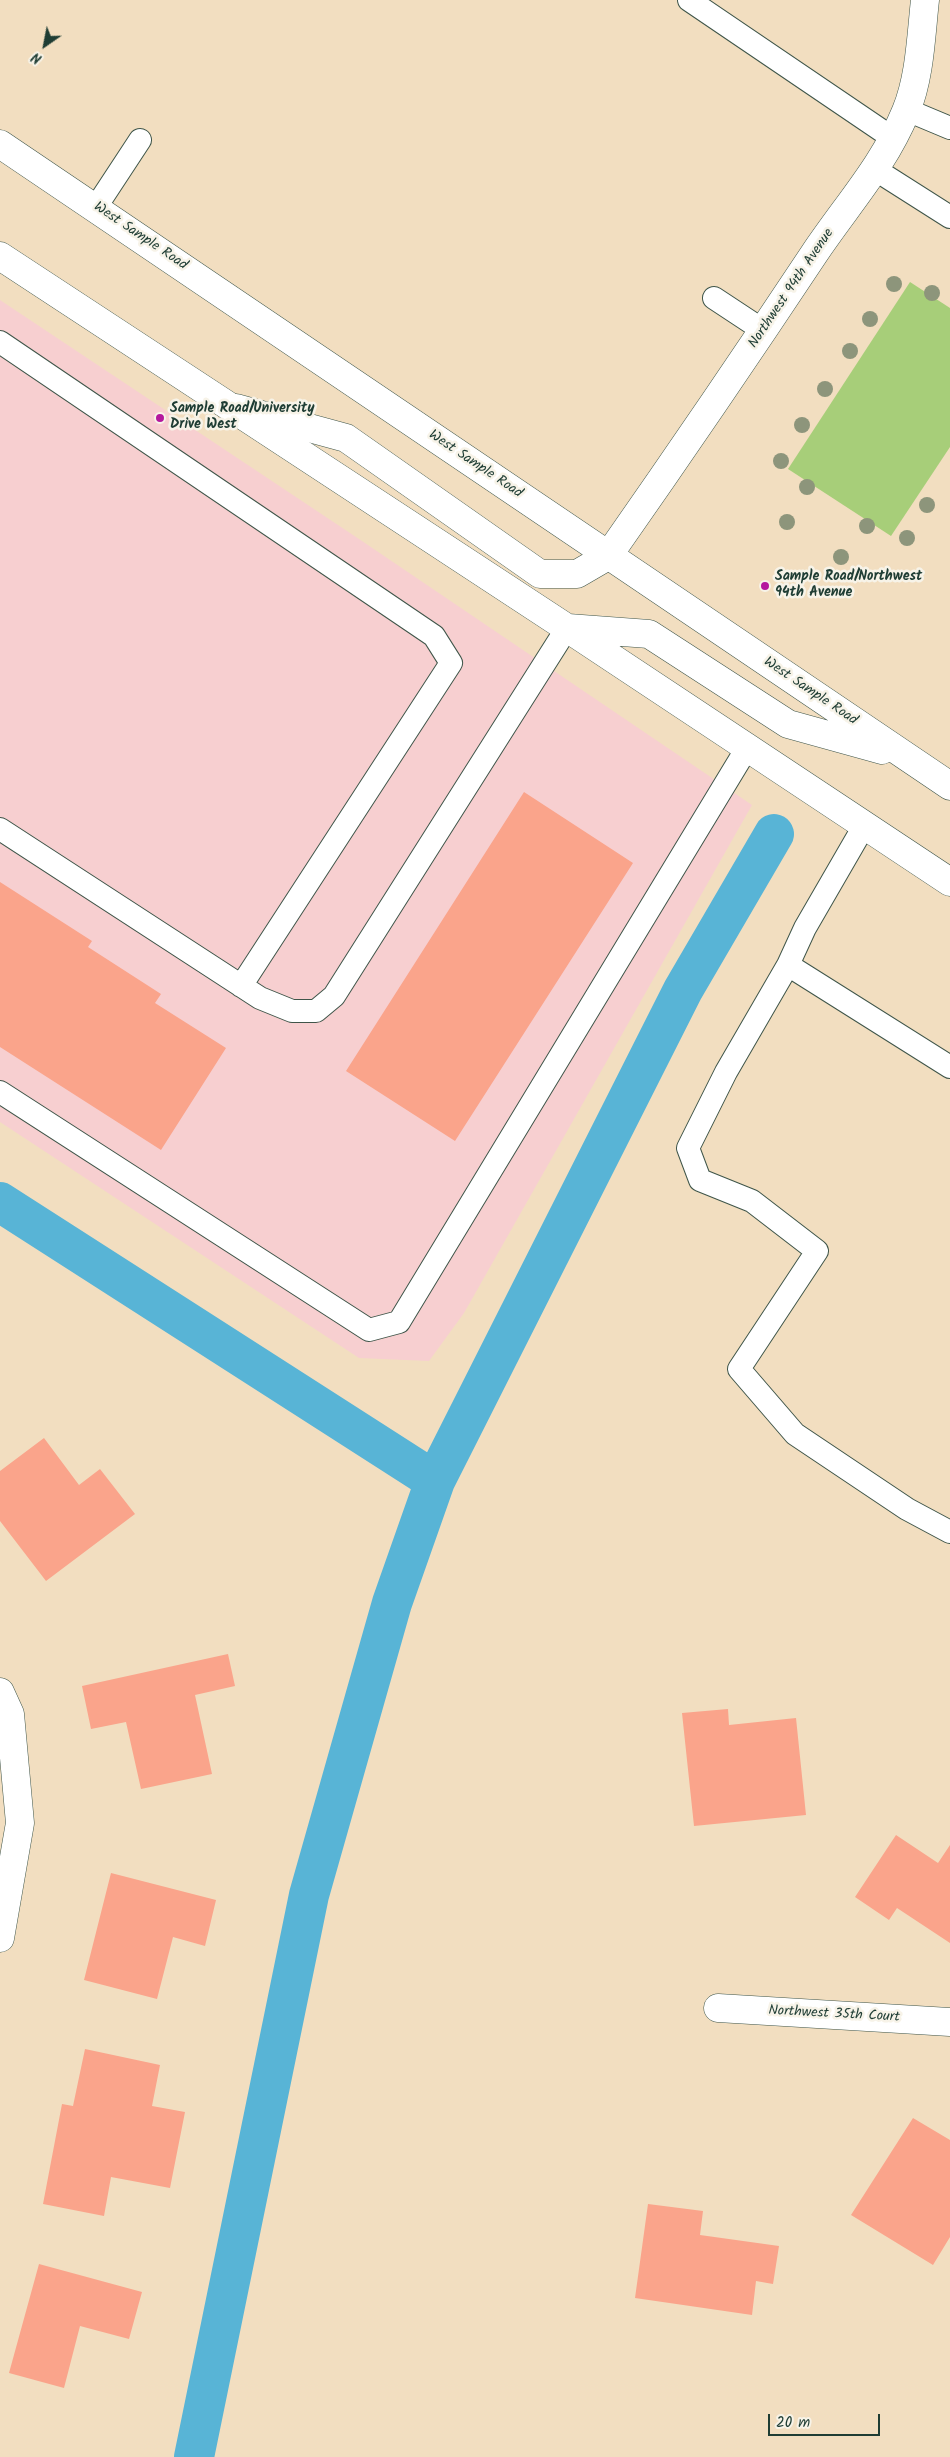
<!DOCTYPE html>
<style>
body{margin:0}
#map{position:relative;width:950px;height:2457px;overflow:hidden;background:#f2dec0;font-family:Kalam,sans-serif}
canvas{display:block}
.north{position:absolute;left:20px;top:20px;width:50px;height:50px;-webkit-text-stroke:4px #f7f3e8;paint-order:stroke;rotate:213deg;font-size:14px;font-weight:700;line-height:20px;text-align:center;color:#1f3d34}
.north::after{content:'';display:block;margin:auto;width:18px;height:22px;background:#1f3d34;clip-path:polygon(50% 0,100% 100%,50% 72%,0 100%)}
.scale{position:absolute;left:768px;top:2414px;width:112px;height:22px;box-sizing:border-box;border:2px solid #1f3d34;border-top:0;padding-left:6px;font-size:15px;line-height:18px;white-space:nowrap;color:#1f3d34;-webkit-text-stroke:4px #f7f3e8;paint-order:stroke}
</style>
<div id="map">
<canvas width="950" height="2457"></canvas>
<div class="north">N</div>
<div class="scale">20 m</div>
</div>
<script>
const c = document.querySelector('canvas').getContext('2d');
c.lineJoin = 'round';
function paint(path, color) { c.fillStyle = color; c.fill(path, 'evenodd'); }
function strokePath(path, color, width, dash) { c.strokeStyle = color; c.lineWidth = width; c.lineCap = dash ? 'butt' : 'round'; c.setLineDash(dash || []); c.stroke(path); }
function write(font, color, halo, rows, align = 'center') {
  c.font = font + ' Kalam,sans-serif'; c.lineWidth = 5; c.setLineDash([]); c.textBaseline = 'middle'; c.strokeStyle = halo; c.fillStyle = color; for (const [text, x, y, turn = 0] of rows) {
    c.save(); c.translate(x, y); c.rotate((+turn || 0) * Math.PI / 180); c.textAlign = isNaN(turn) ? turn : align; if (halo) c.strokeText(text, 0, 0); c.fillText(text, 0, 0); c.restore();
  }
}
const built = new Path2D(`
 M0 300 359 539 752 805 464 1313 429 1361 359 1358 0 1122Z`);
const green = new Path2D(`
 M910 282 950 308V447L891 536 788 469Z`);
const canal = new Path2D(`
 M0 1202 435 1481
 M194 2457 309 1895 392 1603 435 1481 683 990 774 834`);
const building = new Path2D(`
 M524 792 633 863 455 1141 346 1071Z
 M0 882 92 941 88 947 161 994 155 1003 226 1048 161 1150 0 1047Z
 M44 1438 79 1485 100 1469 135 1514 46 1581 0 1521V1471Z
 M228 1654 235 1686 195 1695 212 1774 141 1789 126 1722 91 1729 82 1686Z
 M728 1709 729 1725 796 1718 806 1815 694 1826 682 1713Z
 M896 1835 938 1863 950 1845V1943L897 1908 889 1920 855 1897Z
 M111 1873 216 1900 205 1946 173 1937 157 1999 84 1980Z
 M85 2049 160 2065 152 2106 185 2112 170 2188 111 2177 104 2216 43 2204 62 2104 73 2106Z
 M913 2118 950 2140V2237L933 2265 851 2215Z
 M648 2204 703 2211 700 2235 779 2246 773 2284 756 2281 752 2315 635 2298Z
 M39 2264 142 2292 129 2339 80 2326 64 2388 9 2373Z`);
const service = new Path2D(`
 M689 0 894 139
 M907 110 950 128
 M876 170 950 217
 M96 207 140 140
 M714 298 764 331
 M0 342 434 636 451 663 241 986
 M864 826 805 928 788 965 726 1072 688 1148 700 1180 752 1201 817 1251 739 1369 795 1434 907 1509 950 1532
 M0 829 260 998 292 1011H316L334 996 567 628
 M788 965 950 1067
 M0 1092 369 1330 399 1322 747 748`);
const minor = new Path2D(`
 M236 408 346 438 540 574H577L608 556C678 456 747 355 814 254 846 206 884 165 906 111 920 77 921 36 925 0
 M0 1692 10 1714 20 1823 0 1938
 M718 2008 950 2022`);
const primary = new Path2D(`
 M0 144 950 786
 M0 256 567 628 950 882
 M568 628 649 634 788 724 882 750`);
const trees = [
 [894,284],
 [932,293],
 [870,319],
 [850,351],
 [825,389],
 [802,425],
 [781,461],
 [807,487],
 [927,505],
 [787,522],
 [867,526],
 [907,538],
 [841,557]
];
const markers = [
 [160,418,5,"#b5179e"],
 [765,586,5,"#b5179e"]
];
const streetNames = [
 ["West Sample Road",140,237,34],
 ["Northwest 94th Avenue",792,289,-56],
 ["West Sample Road",475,465,34],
 ["West Sample Road",810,692,34],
 ["Northwest 35th Court",834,2015,3]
];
const poiNames = [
 ["Sample Road/University",170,410],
 ["Drive West",170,426],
 ["Sample Road/Northwest",775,578],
 ["94th Avenue",775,594]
];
paint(built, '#f7cfd0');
paint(green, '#a7ce79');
strokePath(canal, '#58b4d6', 40);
paint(building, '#faa48b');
strokePath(service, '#3f5549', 24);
strokePath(minor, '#3f5549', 29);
strokePath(primary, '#3f5549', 29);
strokePath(service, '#fff', 22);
strokePath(minor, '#fff', 28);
strokePath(primary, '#fff', 28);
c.fillStyle = '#8d957b';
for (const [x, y] of trees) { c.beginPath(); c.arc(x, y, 8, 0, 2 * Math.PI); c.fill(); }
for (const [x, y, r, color] of markers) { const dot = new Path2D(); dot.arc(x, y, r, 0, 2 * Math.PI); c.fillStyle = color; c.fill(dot); strokePath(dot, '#f7f3e8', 2); }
write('14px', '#1f3d34', '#f7f3e8', streetNames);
write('bold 14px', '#1f3d34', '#f7f3e8', poiNames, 'left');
</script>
